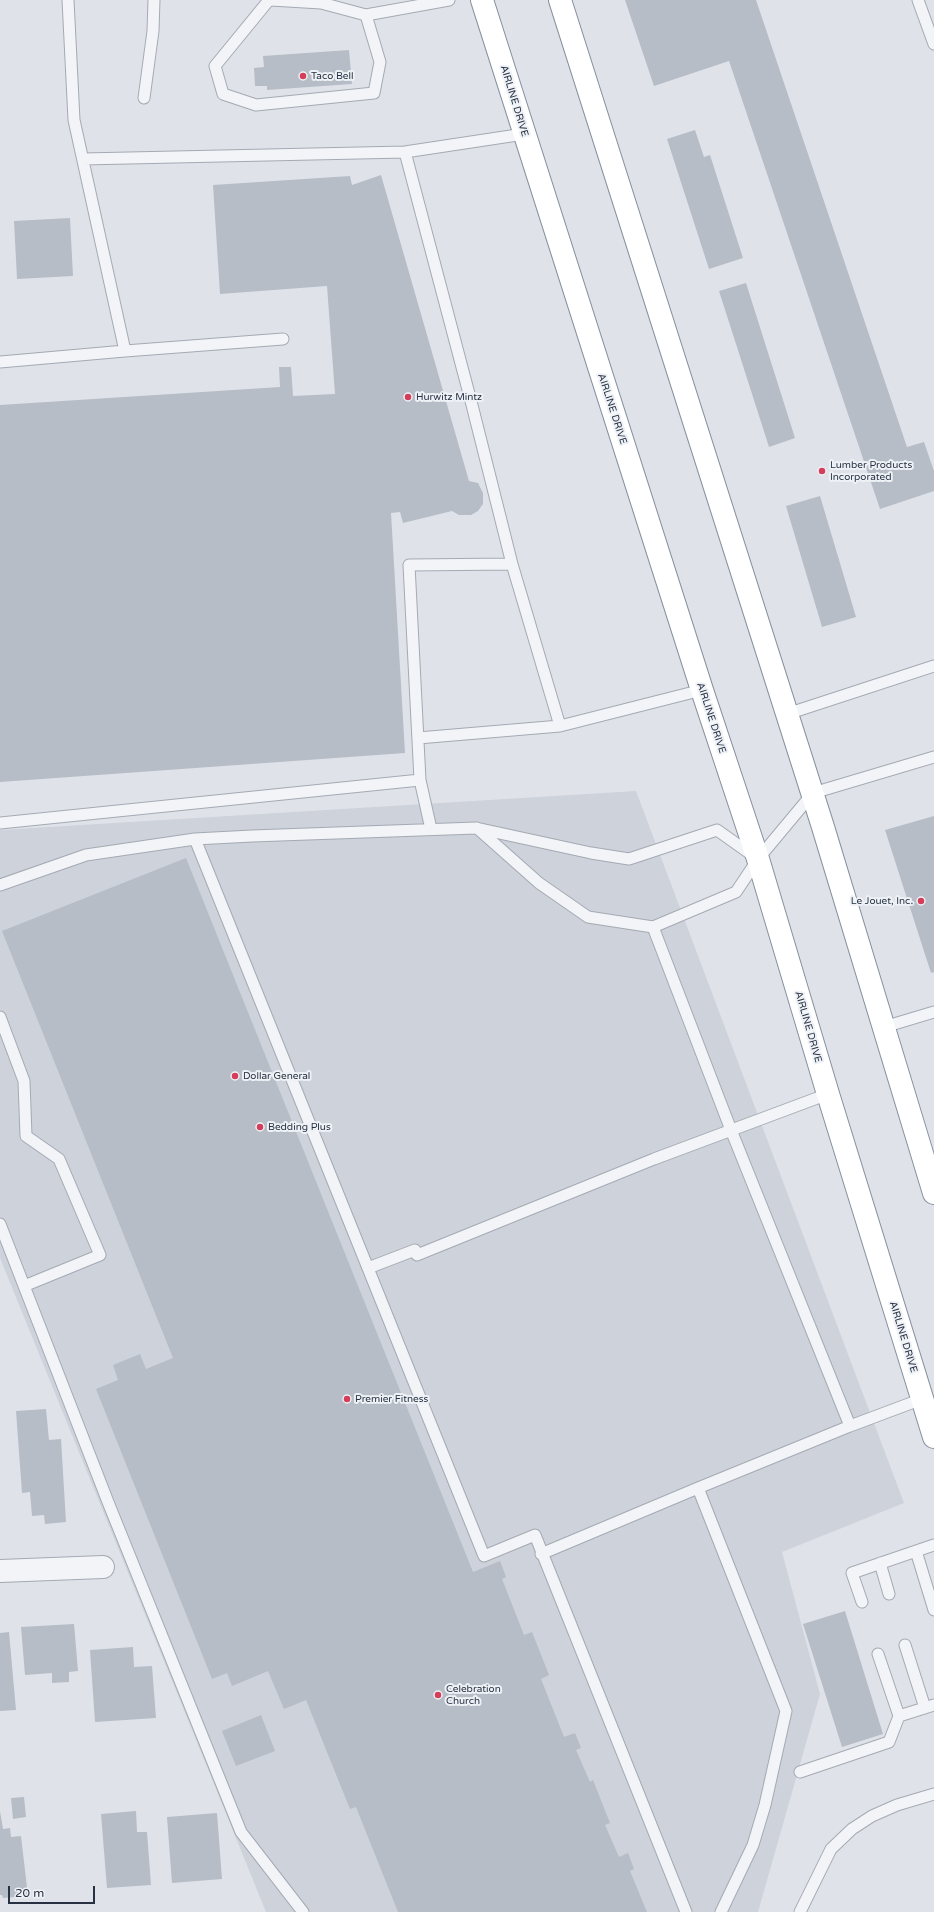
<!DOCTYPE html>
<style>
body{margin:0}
#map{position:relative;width:934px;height:1912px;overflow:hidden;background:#dfe3e9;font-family:"Varela Round",sans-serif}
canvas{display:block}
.scale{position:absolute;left:8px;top:1886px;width:87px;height:18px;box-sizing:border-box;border:2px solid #273141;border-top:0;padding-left:5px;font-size:12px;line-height:14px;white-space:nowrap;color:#273141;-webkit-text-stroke:3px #eef2f6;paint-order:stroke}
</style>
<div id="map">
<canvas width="934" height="1912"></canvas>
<div class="scale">20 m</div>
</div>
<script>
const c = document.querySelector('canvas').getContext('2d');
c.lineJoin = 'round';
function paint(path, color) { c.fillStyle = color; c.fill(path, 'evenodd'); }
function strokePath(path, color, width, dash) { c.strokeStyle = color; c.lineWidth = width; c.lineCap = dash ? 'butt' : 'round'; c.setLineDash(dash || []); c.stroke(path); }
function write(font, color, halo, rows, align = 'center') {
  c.font = font + ' "Varela Round",sans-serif'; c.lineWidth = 4; c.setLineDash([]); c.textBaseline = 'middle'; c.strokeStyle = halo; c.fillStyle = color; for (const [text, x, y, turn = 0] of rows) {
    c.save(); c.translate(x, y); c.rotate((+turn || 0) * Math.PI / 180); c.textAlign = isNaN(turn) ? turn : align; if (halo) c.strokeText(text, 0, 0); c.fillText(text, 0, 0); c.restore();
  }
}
const built = new Path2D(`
 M636 791 904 1503 782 1552 820 1694 758 1912H266L0 1258V830Z`);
const building = new Path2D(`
 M625 0H756L907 447 924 442 934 471V491L880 509 729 61 654 86Z
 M349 50 352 84 267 90V86H255L254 68 264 67 263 56Z
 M695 130 704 157 710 155 743 258 709 269 667 139Z
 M381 175 469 481 478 483 483 493V504L478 511 471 515H459L452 511 403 523 400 512 391 513 405 753 0 782V405L280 387 279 367H291L293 396 335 394 327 286 220 294 213 185 350 176 352 185Z
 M70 218 73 276 17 279 14 221Z
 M746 283 795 438 769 447 719 291Z
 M820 496 856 617 822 627 786 506Z
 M934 816V972L931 973 885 830Z
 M186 858 473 1572 500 1561 506 1577 502 1579 524 1635 532 1632 549 1675 541 1679 564 1737 575 1733 581 1748 576 1750 590 1782 593 1780 610 1823 605 1825 619 1857 628 1853 634 1869 630 1871 647 1912H398L356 1807 350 1809 306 1700 284 1709 268 1671 232 1686 227 1673 212 1679 96 1389 118 1380 113 1365 140 1354 146 1369 173 1358 2 931Z
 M46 1409 49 1440 61 1439 66 1522 45 1524 44 1515 32 1516 30 1492 22 1493 16 1411Z
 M845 1611 883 1734 842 1747 803 1624Z
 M74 1624 78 1671 69 1672V1682L52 1683V1673L25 1675 21 1627Z
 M9 1632 16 1710 0 1711V1633Z
 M133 1647 134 1667 152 1666 156 1718 95 1722 90 1650Z
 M261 1715 275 1751 236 1766 222 1731Z
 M24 1797 26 1817 13 1819 11 1798Z
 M0 1811 3 1829 10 1828 11 1837 21 1836 28 1896 3 1898 2 1895H0Z
 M136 1811 137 1832H147L151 1885 107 1888 101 1814Z
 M217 1813 222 1879 172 1883 167 1817Z`);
const lane = new Path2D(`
 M269 0 215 66 223 94 256 105 374 93 380 62 366 15 321 3 271 0
 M918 0 934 44
 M366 15 449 0
 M144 98 153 31 154 0
 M83 159 405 152
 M125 351 283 339
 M0 362 125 351 74 120 68 0
 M512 564 560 726 702 690
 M787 714 934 666
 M418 738 560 726
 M420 780 409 565 512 564 472 405 405 152 524 134
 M0 823 420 780 431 829
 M477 828 539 883 588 917 653 927 736 892 758 859 813 793 934 757
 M0 885 86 855 195 839
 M653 927 731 1130 850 1426 698 1488 786 1711 765 1805 753 1845 721 1912
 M0 1017 24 1081 26 1136 59 1159 100 1255 24 1286
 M884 1027 934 1012
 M0 1224 108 1502 241 1832 303 1912
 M417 1255 654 1159 828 1094
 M368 1268 415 1250
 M850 1426 922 1399
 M916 1551 934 1610
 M541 1554 698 1488
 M880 1563 889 1594
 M862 1602 852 1573 934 1545
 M905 1645 925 1708
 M878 1654 899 1716 934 1705
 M800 1772 889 1742 899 1716
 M686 1912 535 1535 484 1556 195 839 252 836 476 828 591 853 629 859 717 830 755 857
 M800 1912 831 1849 852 1829 872 1816 897 1805 934 1794`);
const street = new Path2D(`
 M0 1571 103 1567`);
const highway = new Path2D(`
 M482 0 702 690 758 859 828 1094 934 1437
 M560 0 823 827 934 1193`);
const markers = [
 [303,76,4,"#d43e5b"],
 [408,397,4,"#d43e5b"],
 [822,471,4,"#d43e5b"],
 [921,901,4,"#d43e5b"],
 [235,1076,4,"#d43e5b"],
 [260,1127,4,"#d43e5b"],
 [347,1399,4,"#d43e5b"],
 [438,1695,4,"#d43e5b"]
];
const poiNames = [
 ["Taco Bell",311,76],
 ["Hurwitz Mintz",416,397],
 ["Lumber Products",830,465],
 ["Incorporated",830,477],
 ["Le Jouet, Inc.",913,901,"right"],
 ["Dollar General",243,1076],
 ["Bedding Plus",268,1127],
 ["Premier Fitness",355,1399],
 ["Celebration",446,1689],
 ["Church",446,1701]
];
const streetNames = [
 ["AIRLINE DRIVE",514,101,73],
 ["AIRLINE DRIVE",612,409,72],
 ["AIRLINE DRIVE",711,718,72],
 ["AIRLINE DRIVE",808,1027,74],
 ["AIRLINE DRIVE",903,1337,73]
];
paint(built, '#cdd2db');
paint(building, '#b6bdc6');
strokePath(lane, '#a4aab3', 13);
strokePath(street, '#a4aab3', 24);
strokePath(highway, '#8691a0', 24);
strokePath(lane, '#f2f4f7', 11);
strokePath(street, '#f2f4f7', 22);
strokePath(highway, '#fff', 22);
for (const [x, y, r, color] of markers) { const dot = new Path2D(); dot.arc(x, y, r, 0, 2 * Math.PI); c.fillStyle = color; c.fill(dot); strokePath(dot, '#eef2f6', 1.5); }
write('10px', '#273141', '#eef2f6', poiNames, 'left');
write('10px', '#273141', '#eef2f6', streetNames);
</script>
